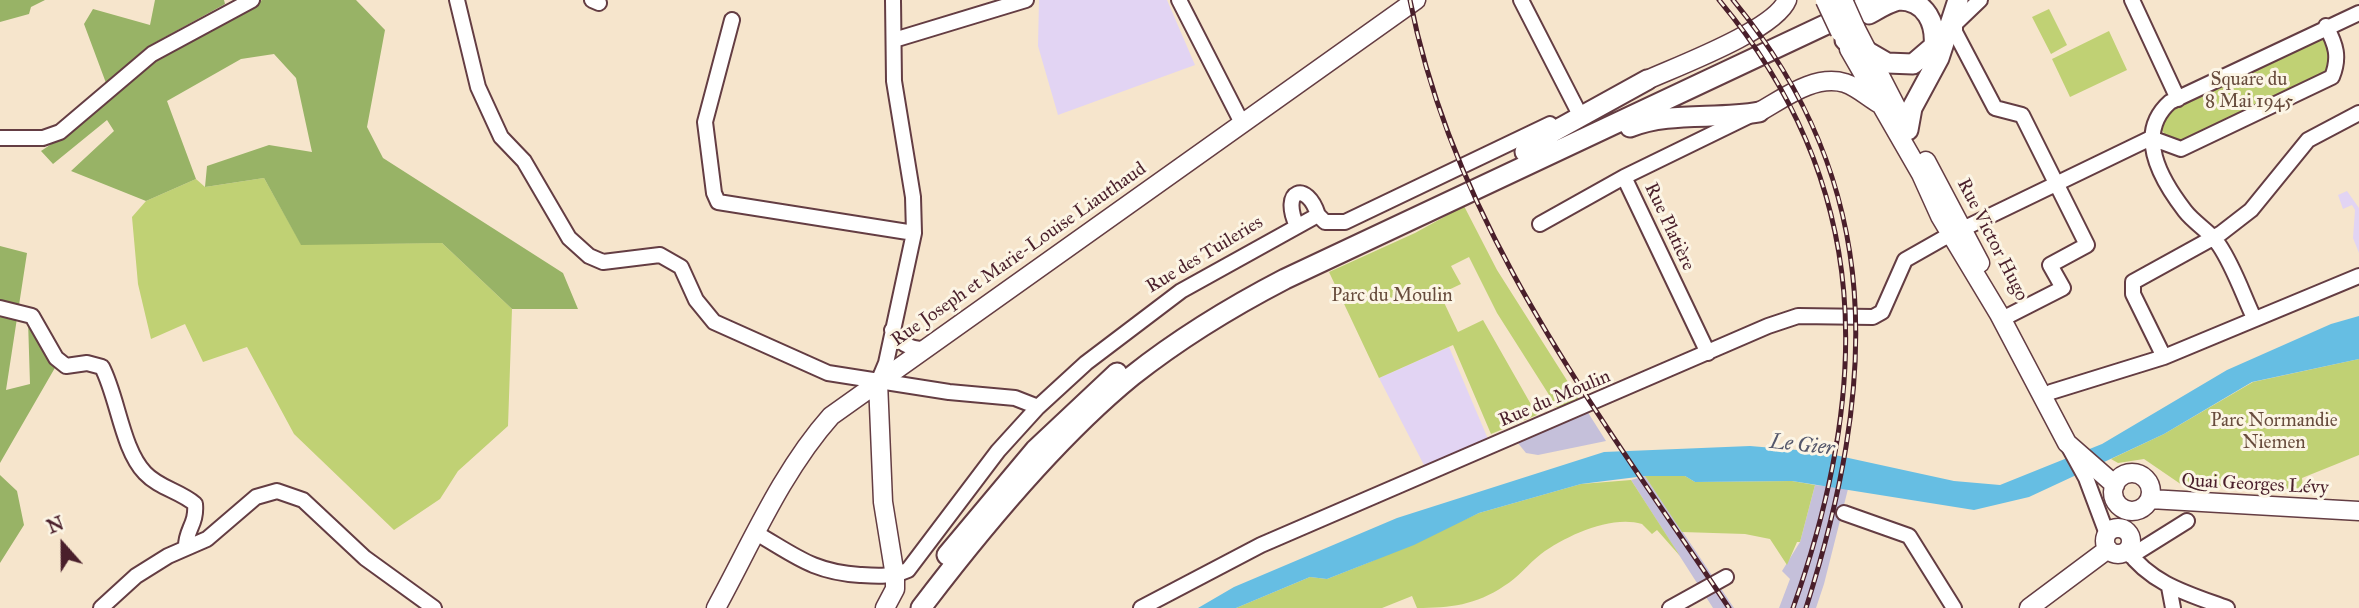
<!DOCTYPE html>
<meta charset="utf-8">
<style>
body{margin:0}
#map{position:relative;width:2359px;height:608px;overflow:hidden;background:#f6e5cc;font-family:"IM FELL Great Primer",serif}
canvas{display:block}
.north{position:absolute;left:28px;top:510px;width:70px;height:70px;-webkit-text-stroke:5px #fcf5e5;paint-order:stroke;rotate:339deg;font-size:19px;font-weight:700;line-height:28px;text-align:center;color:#4a1f2b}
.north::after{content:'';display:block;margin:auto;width:24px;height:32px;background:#4a1f2b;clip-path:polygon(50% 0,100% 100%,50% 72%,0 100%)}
</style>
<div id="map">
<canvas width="2359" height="608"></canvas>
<div class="north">N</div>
</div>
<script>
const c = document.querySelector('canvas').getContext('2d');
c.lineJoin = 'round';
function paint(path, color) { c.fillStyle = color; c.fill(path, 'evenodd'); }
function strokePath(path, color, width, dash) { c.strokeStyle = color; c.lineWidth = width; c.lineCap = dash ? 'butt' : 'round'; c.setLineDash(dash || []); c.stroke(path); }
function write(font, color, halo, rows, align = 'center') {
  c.font = font + ' "IM FELL Great Primer",serif'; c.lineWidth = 6; c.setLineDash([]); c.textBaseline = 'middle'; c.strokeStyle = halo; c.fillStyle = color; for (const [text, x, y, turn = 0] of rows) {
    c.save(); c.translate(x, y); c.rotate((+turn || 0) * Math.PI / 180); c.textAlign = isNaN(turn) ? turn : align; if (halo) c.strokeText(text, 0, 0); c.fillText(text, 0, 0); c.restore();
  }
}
const built = new Path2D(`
 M1039 0H1167L1195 65 1058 115 1038 46Z
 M2347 191 2359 208V253L2353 238 2355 210 2352 205 2343 209 2338 195Z
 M1449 347 1488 439 1425 467 1379 378Z`);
const industrial = new Path2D(`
 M1587 411 1606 441 1538 455 1526 453 1517 442Z
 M1645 476 1734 608H1713L1631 480Z
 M1815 485 1848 489 1824 584 1816 608H1779L1790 579 1782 571 1800 542Z`);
const green = new Path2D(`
 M2049 9 2067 45 2051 54 2032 17Z
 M2109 31 2127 70 2070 97 2052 59Z
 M2311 38 2325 40 2332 50 2329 74 2185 144 2164 140V133L2159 127 2168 107Z
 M264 178 301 244 442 243 512 309 508 426 458 471 440 499 394 530 294 434 247 347 203 362 185 324 151 339 138 284 132 217 146 201 196 179 205 187Z
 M1464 206 1497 270 1580 401 1558 409 1497 313 1469 257 1451 266 1461 284 1440 294 1458 332 1483 320 1537 415 1491 434 1453 345 1379 378 1329 272 1415 233Z
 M2359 359V455L2302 478 2303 490 2182 485 2144 459 2118 463 2111 459 2164 434 2253 382Z
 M1645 476H1685L1695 482 1792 481 1815 485 1800 542H1797L1787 565 1770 539 1745 534 1682 532Z
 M1631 480 1680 556 1657 530 1652 534 1642 524C1610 515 1566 536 1541 554 1528 564 1518 578 1504 586 1476 605 1450 608 1417 608L1412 596 1382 608H1236L1310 577 1327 579 1370 562 1479 513 1581 484Z`);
const forest = new Path2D(`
 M0 0H45L31 7 29 14 0 22Z
 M155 0H224L225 4 147 47 106 83 84 24 93 9 150 25Z
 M262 0H356L385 30 367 127 383 158 563 273 578 309H512L442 243 301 245 264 178 205 187 207 166 269 145 312 152 296 78 274 54 241 59 167 101 196 179 146 201 71 171 114 131 107 120 53 164 41 151 74 129 154 59Z
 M0 246 27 253 6 390 30 384 28 320 56 366 0 463Z
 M0 475 17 491 24 525 0 563Z`);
const water = new Path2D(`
 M2359 316V359L2252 382 2164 434 2072 477 2029 497 1974 510 1792 481 1695 482 1685 476H1645L1581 484 1479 513 1414 545 1327 579 1310 577 1236 608H1198L1234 587 1397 518 1604 452 1750 446 1821 452 1954 481 2000 485 2102 444 2227 370 2331 324Z`);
const minor = new Path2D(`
 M457 0 478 87 501 137 524 161 569 238 589 256 603 262 660 255 681 267 696 300 714 322 828 373 949 392 1015 398 1038 407
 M592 0 599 3
 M1179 0 1242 123
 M1521 0 1578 111
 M1980 0 1955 24V32L1995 108 2022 115 2087 245 2050 265 2063 288 2008 316
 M2132 0 2178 99
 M732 20 705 122 714 193 718 202 914 233
 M894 40 1026 0
 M0 138H43L60 132 152 54 252 0
 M1624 177 1708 353
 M1318 215 1325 222H1345L1550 124
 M1540 224 1624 177 1747 117
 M1297 226C1280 190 1307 180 1318 215
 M0 308 32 316 56 358 66 366 87 363 102 367C118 398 122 449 145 473 159 488 180 491 195 504 197 525 185 530 186 548
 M2254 318C2243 295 2234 267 2219 245 2211 232 2195 224 2185 211 2161 180 2134 134 2170 102L2359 13
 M892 330C901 344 907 348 924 349
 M2164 357 2133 294V282L2220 234 2251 210 2308 140 2359 113
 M878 382 886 363 914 233 913 197 894 81 893 0
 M2051 392 2164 357 2359 276
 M2070 449 2086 478 2107 534
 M1844 513 1909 536 1954 608
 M756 533C796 556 813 572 860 575 878 576 892 577 908 570L998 451 1038 407 1086 363 1181 291 1318 215
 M2127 550C2151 584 2189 594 2227 608
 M2131 556 2187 521
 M2169 587 2173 608
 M101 608 136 576 168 556 207 539 256 497 277 491 303 500 365 558 434 608
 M1141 608 1261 545 1768 326 1798 316 1873 317 1882 312 1905 260 1942 239 2151 138 2181 149 2332 77C2340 57 2336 45 2326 26
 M1670 608 1726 577`);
const major = new Path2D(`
 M1855 27 1905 124
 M1849 49 1921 174 1940 216 1999 314 2067 443 2115 485
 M1647 80C1678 66 1775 30 1787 0
 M1759 112C1784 98 1815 74 1845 83 1857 87 1868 97 1878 103
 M1926 161 1980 263
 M878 382 883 502 895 576V589L885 608
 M2113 492a19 19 0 1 1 38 0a19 19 0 1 1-38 0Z
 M2150 499 2359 511
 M2105 541a13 13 0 1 1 26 0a13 13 0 1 1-26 0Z
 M716 608C751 544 782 471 831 416L1416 0
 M2029 608 2108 549`);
const highway = new Path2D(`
 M1845 40 1873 67
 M1868 52 1887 63 1913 64 1934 46C1936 25 1927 0 1899 0 1889 2 1878 9 1869 14
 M1630 127C1669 111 1717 120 1759 112
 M1908 130 1912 108 1939 58 1958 0
 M1525 152 1542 138 1647 80
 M947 555 1035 450 1117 373
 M921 608C981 529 1056 438 1132 376 1180 338 1231 307 1285 279L1878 0`);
const rail = new Path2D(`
 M1410 0C1455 231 1602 417 1729 608
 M1719 0C1875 187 1871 388 1793 608
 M1733 0C1889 189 1876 387 1806 608`);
const majorBridge = new Path2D(`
 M1825 0 1840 32
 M1843 0 1855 27`);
const parkNames = [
 ["Square du",2249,80],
 ["8 Mai 1945",2249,102],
 ["Parc du Moulin",1392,296],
 ["Parc Normandie",2274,421],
 ["Niemen",2274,443]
];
const streetNames = [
 ["Rue Platière",1669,227,65],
 ["Rue Victor Hugo",1992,240,63],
 ["Rue Joseph et Marie-Louise Liauthaud",1019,255,-35],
 ["Rue des Tuileries",1205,255,-31],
 ["Rue du Moulin",1555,399,-23],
 ["Quai Georges Lévy",2255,485,3]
];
const waterNames = [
 ["Le Gier",1802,446,6]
];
paint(built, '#e2d4f3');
paint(industrial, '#c5c0da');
paint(green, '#c0d174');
paint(forest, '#98b366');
paint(water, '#66bee3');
strokePath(minor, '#643d43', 18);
strokePath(major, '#643d43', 21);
strokePath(highway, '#643d43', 23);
strokePath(minor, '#fff', 14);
strokePath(major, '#fff', 18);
strokePath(highway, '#fff', 19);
strokePath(rail, '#4a1f2b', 5);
strokePath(rail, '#fcf5e5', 2.5, [8]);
strokePath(majorBridge, '#643d43', 21, []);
strokePath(majorBridge, '#fff', 18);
write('19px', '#684c3d', '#fcf5e5', parkNames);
write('19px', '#4a1f2b', '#fcf5e5', streetNames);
write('italic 21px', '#54576b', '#fcf5e5', waterNames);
</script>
